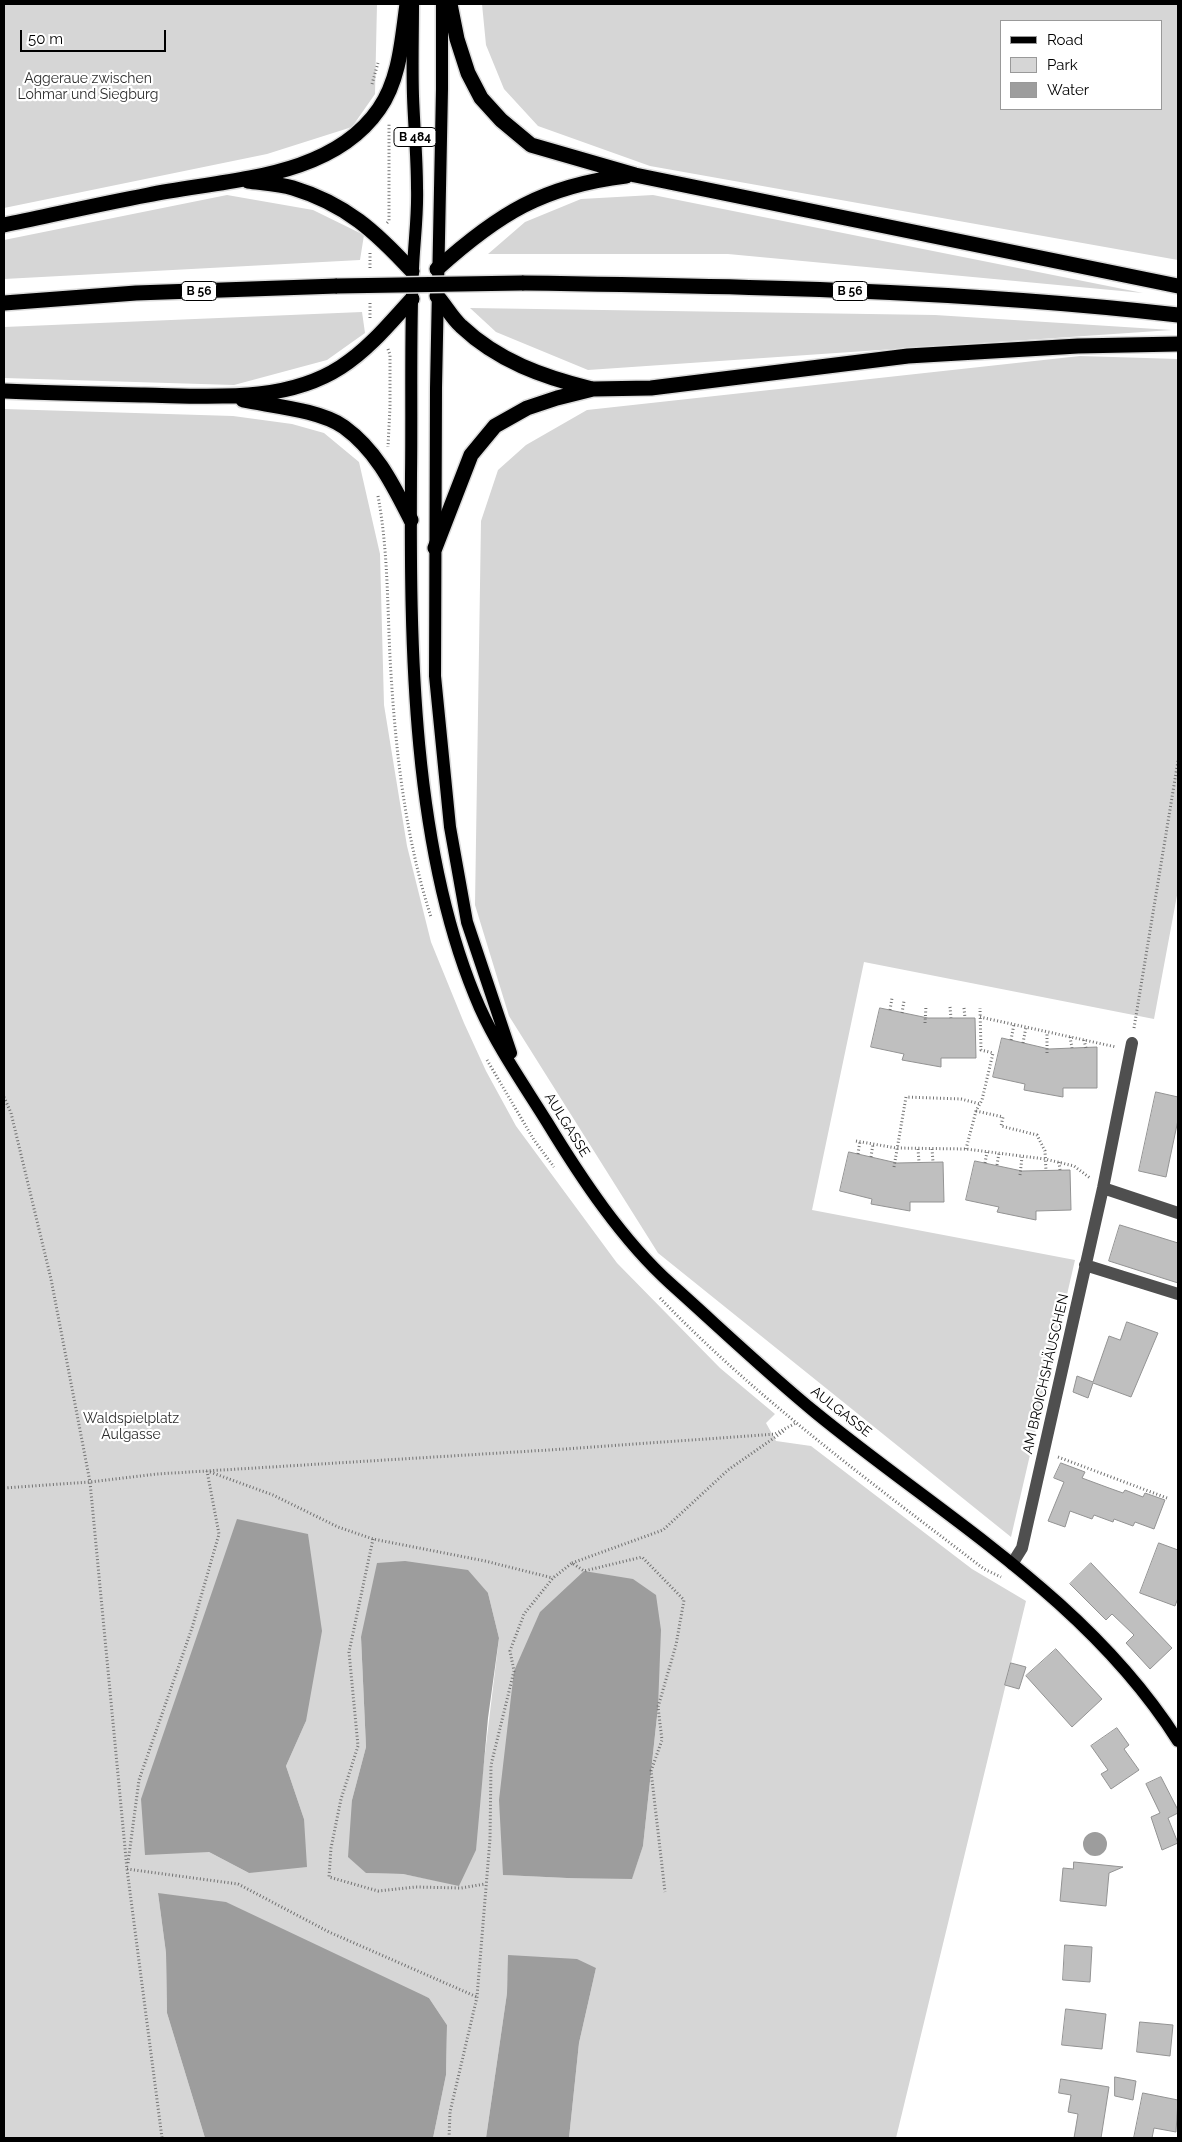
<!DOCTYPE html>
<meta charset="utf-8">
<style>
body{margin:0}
#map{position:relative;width:1182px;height:2142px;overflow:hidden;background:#fff;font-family:Raleway,sans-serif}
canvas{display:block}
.frame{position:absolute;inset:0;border:5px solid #000;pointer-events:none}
.legend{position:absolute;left:1000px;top:20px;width:162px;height:90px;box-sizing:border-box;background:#fff;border:1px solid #999;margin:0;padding:6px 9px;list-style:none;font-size:15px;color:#000}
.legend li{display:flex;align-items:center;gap:10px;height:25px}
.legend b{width:25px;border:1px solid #999}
.scale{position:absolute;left:20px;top:30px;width:146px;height:22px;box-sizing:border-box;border:2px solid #000;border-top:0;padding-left:6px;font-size:15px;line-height:18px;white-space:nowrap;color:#000;-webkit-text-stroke:4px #fff;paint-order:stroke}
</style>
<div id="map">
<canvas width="1182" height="2142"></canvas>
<div class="frame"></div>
<ul class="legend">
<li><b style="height:6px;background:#000"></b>Road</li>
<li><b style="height:14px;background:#d6d6d6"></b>Park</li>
<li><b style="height:14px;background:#9d9d9d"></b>Water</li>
</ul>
<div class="scale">50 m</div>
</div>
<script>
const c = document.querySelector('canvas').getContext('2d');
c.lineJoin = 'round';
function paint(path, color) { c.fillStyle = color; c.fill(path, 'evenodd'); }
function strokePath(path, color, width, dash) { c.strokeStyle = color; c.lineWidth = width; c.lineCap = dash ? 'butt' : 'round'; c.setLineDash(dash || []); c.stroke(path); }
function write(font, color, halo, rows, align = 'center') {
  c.font = font + ' Raleway,sans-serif'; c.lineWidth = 4.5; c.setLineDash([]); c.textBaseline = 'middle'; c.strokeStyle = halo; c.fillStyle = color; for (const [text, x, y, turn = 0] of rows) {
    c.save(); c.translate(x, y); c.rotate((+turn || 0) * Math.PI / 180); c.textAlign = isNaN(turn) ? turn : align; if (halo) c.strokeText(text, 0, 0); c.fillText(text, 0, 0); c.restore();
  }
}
const green = new Path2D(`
 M4 4H377L375 94 352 127 267 154 4 208Z
 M482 4H1178V260L650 166 538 126 504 89 486 45ZM1001 21H1161V109H1001Z
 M227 195 313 210 364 235 360 260 4 279V240Z
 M653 195 1143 293 728 254H488L525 222 581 199Z
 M470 308 935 315 1172 330 588 370 496 332Z
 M362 312 365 333 327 360 234 385 4 378V327Z
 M1080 356 1178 359V890L1154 1019 864 962 812 1210 1075 1260 1011 1537 658 1253 509 1016 475 905 481 521 498 470 526 445 587 410Z
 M4 409 233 416 292 424 324 433 359 462 380 554 384 705 407 846 431 942 464 1023 486 1071 516 1126 617 1263 720 1368 775 1414 766 1423 776 1441 811 1446 972 1569 1026 1601 896 2138H569L579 2043 596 1968 509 1956 507 1993 486 2138H433L446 2075 447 2025 429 1998 158 1893 166 1953 167 2013 205 2138H4ZM488 1593 499 1638 482 1778 459 1885 403 1874 366 1873 352 1800 366 1747 361 1637ZM658 1707 643 1846 632 1878H567L504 1875ZM306 1721 286 1766 304 1819 249 1873 209 1852Z`);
const water = new Path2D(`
 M237 1519 308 1534 322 1631 306 1721 286 1766 304 1819 307 1867 249 1873 209 1852 145 1855 141 1799Z
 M405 1561 468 1570 488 1593 499 1638 488 1718 476 1850 459 1886 403 1874 366 1873 348 1857 352 1800 366 1747 361 1637 377 1563Z
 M584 1571 633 1579 656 1595 661 1630 658 1707 643 1846 632 1879 567 1878 503 1875 499 1800 514 1671 540 1612Z
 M1083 1844a12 12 0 1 1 24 0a12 12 0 1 1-24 0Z
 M158 1893 226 1902 429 1998 447 2025 446 2075 433 2138H205L167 2013 166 1953Z
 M508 1955 577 1959 596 1968 579 2043 569 2138H486L507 1993Z`);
const building = new Path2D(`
 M880 1008 928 1018H975L976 1058H941V1067L902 1060 904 1054 871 1047Z
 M1002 1038 1049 1049 1097 1047V1088H1063V1097L1024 1090 1025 1084 993 1077Z
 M1156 1092 1178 1097V1120L1166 1177 1139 1171Z
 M849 1152 897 1163 943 1162 944 1202H910V1211L871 1204 872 1199 840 1191Z
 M975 1161 1022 1171 1070 1170 1071 1210 1036 1211V1220L997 1212 999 1207 966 1200Z
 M1120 1225 1178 1243V1283L1109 1261Z
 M1127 1322 1158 1333 1131 1397 1093 1383 1088 1398 1073 1392 1077 1376 1093 1382 1109 1336 1120 1340Z
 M1061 1463 1085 1472 1082 1478 1109 1488 1123 1493 1125 1490 1143 1497 1145 1493 1165 1500 1154 1529 1135 1522 1133 1526 1114 1519 1113 1522 1094 1515 1092 1519 1070 1511 1065 1527 1048 1521 1064 1482 1054 1478Z
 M1159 1543 1178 1550V1598L1175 1606 1140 1593Z
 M1091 1563 1172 1648 1150 1669 1126 1643 1134 1635 1112 1614 1106 1620 1070 1584Z
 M1056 1649 1102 1699 1072 1727 1026 1676Z
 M1011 1663 1026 1667 1019 1689 1005 1685Z
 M1117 1728 1129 1745 1124 1749 1139 1770 1111 1789 1101 1774 1108 1770 1091 1746Z
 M1161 1777 1178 1810V1813L1168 1818 1178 1843 1162 1850 1151 1817 1160 1813 1146 1784Z
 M1074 1862 1123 1867 1109 1873 1106 1906 1060 1901 1063 1868 1073 1869Z
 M1065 1945 1092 1947 1090 1982 1063 1980Z
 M1066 2009 1106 2014 1102 2049 1062 2045Z
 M1140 2022 1173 2025 1170 2056 1137 2052Z
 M1115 2077 1136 2081 1133 2100 1115 2096Z
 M1061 2079 1109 2087 1101 2138H1074L1078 2114 1068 2112 1071 2095 1059 2093Z
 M1143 2093 1178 2100 1176 2132 1154 2128 1152 2138H1134Z`);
const path = new Path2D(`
 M372 84 378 63
 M387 223 389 221V123
 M370 253V269
 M370 303V319
 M388 349 390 355V407L388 447
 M378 496C389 555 387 614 391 674 396 755 406 840 431 917
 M950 1007 951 1018
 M964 1008 965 1018
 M890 1010 892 998
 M902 1013 904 1001
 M980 1017 1116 1047
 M925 1023 926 1006
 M1134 1028 1178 761
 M1070 1037 1072 1048
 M1011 1040 1014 1024
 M1084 1040 1086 1048
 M1023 1043 1026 1027
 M1047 1053V1032
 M487 1060 534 1140 554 1167
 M4 1097 11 1113 51 1279 90 1482 127 1869 162 2138
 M976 1111 1003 1117 1001 1126 1037 1135 1045 1151 1046 1171
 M856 1141 896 1148 966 1149 1045 1159 1074 1166 1090 1178
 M918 1149 919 1162
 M932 1149 933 1162
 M966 1149 976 1111 982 1100 993 1053 981 1050 980 1008
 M858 1154 860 1141
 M871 1157 873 1144
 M1059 1162 1060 1170
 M985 1163 987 1152
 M997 1165 999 1153
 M894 1167 906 1097 961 1099 980 1104
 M1020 1175 1022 1157
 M660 1298C758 1400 872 1483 984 1569L1001 1577
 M1058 1457 1167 1498
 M210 1472 273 1495 338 1527 373 1539 485 1561 553 1578
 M4 1488 90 1482 157 1474 565 1449 775 1434 796 1423
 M373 1539 349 1652 358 1746 341 1799 331 1848 329 1877 378 1891 416 1887 461 1888 485 1884
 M572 1563 663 1530 728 1470 784 1431
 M128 1863 139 1780 192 1628 219 1534 207 1471
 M127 1869 238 1884 329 1932 477 1997
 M449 2138 450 2112 477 1997 490 1839 491 1765 514 1671 510 1651 524 1614 553 1578 572 1563 584 1571 642 1557 684 1600 676 1645 658 1707 662 1740 651 1771 665 1892`);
const minor = new Path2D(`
 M1103 1188 1178 1213
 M1085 1265 1178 1294
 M1012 1564 1022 1548 1103 1188 1132 1043`);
const major = new Path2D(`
 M413 4C413 34 412 65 413 96 414 126 417 157 417 188 418 215 414 242 413 269 410 337 412 406 411 474 410 643 411 851 480 1008 498 1048 524 1085 547 1122 581 1178 622 1240 671 1284 719 1327 766 1372 816 1413 942 1516 1089 1600 1178 1741
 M442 4V89L436 388 435 676 450 827 467 922 511 1053`);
const highway = new Path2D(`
 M450 4 457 39 468 73 481 98 501 120 531 145 635 175 1178 286
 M248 181C262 183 279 184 293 188 346 204 376 232 412 271
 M4 225C52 215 100 204 148 195 225 179 330 180 379 109 400 79 402 39 407 4
 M437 269C498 214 543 186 626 176
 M522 283C741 286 961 290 1178 315
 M437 296C445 305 452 318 461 326 498 361 543 377 592 389
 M4 303 136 293 337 286
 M4 391C51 393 98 394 144 395 209 396 284 404 341 367 369 349 390 323 412 299
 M243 400C272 406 320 410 344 427 377 451 393 485 411 520
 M435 548 471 455 495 426 527 408 557 398 593 389 651 388 908 356 1078 346 1178 344`);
const highwayBridge = new Path2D(`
 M337 286 522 283`);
const shields = [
 [415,137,42],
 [199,291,35],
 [850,291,35]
];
const shieldNames = [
 ["B 484",415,137],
 ["B 56",199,291],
 ["B 56",850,291]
];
const parkNames = [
 ["Aggeraue zwischen",88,79],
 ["Lohmar und Siegburg",88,95],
 ["Waldspielplatz",131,1419],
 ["Aulgasse",131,1435]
];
const streetNames = [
 ["AULGASSE",567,1125,58],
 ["AM BROICHSHÄUSCHEN",1046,1374,-77],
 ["AULGASSE",841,1412,38]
];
paint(green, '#d6d6d6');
paint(water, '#9d9d9d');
paint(building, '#bfbfbf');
strokePath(building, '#939393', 1);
strokePath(major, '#dbdbdb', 15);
strokePath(highway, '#dbdbdb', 18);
strokePath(path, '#717171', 3, [1, 2.5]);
strokePath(minor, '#4f4f4f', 12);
strokePath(major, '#000', 12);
strokePath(highway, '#000', 15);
strokePath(highwayBridge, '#dbdbdb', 18, []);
strokePath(highwayBridge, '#000', 15);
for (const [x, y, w] of shields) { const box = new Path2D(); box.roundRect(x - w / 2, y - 9.5, w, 19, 4); c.fillStyle = '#fff'; c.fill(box); strokePath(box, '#000', 1); }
write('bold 12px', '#000', null, shieldNames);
write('14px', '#2d2d2d', '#fff', parkNames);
write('14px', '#000', '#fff', streetNames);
</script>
